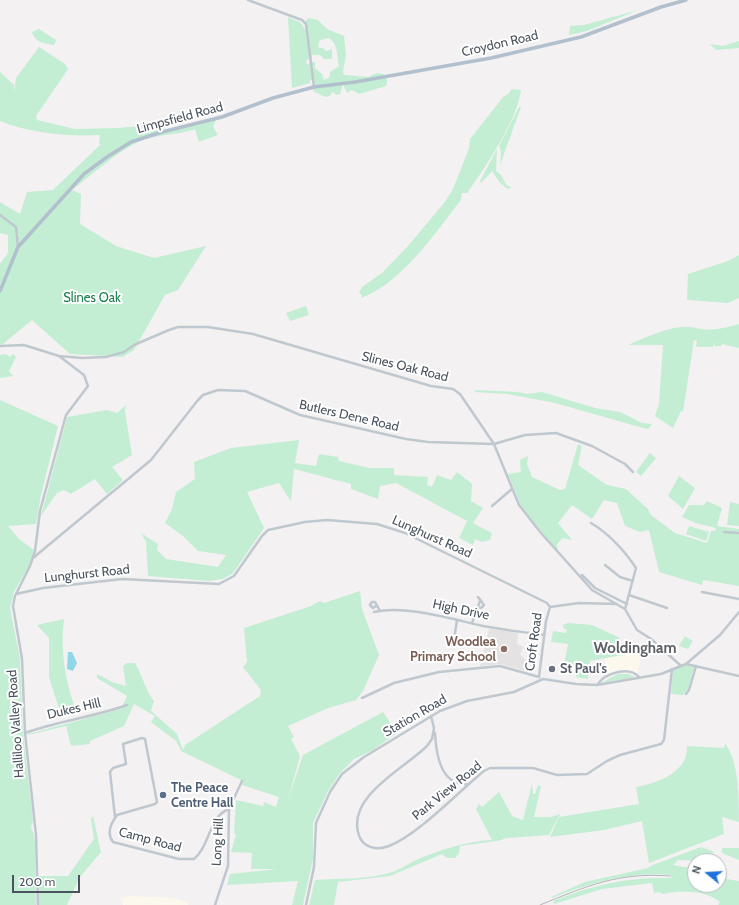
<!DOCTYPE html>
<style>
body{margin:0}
#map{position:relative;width:739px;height:905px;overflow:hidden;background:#f3f1f1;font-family:Cabin,sans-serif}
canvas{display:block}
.north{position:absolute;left:687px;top:853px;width:40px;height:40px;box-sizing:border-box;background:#fff;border:1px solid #b7bbbf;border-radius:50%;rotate:288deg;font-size:11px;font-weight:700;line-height:16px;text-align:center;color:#4a545e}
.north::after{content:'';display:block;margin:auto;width:14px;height:18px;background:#2072df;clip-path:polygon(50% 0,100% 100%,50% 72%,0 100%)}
.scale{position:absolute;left:12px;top:875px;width:68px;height:18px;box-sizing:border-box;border:2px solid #4a545e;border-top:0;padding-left:5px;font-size:12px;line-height:14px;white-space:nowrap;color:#4a545e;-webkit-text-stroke:3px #fff;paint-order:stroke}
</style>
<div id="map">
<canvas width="739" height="905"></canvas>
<div class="north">N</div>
<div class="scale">200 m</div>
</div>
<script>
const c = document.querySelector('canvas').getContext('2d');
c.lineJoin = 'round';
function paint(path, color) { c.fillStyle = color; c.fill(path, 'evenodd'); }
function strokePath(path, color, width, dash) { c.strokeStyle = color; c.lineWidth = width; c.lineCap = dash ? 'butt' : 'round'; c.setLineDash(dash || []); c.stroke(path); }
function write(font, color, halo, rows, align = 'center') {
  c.font = font + ' Cabin,sans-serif'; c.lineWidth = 4; c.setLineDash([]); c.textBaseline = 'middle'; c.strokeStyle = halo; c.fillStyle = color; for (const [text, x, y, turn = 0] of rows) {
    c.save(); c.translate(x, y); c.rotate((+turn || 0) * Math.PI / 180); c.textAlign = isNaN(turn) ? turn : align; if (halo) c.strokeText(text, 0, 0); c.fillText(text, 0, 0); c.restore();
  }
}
const commercial = new Path2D(`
 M632 650 638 654V656L641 657 638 673 618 670 606 675 605 659 623 655Z
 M132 896 173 898 188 903V905H123L121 898Z`);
const education = new Path2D(`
 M489 629 518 633 517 644 524 647 520 654 525 659 524 671 501 664 480 666Z`);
const green = new Path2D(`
 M638 10 587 31 569 35 570 26 584 25Z
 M288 17 301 23 306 31V20L309 18 318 20 327 29 344 36 346 54 343 72 344 75 369 77C378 70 391 73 386 86L359 94 352 90 347 93 343 84 340 94 337 95 332 92 330 96 325 97 313 91 314 85 312 80H310V83L292 88ZM328 38C338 42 337 56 339 66L330 72V77L324 80 322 74 315 68V62H311L307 65 306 60 312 58V55H320L324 59H332V49L326 51 323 48H319L318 45 320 40Z
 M39 29 56 40 54 45C45 43 35 43 32 32Z
 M739 41V48L716 50 710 44 723 46Z
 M39 47 65 64 68 69 36 116 37 120 75 129 118 128 174 123 153 135 216 120 213 127 218 135 199 142 195 129C177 135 165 134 149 138 128 142 89 177 72 190L81 194 80 224 116 246 154 258 206 246 178 290 165 295 134 350 123 357 70 354 32 320 3 344 0 345V264L8 253V235L0 233V202L20 214 27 192 53 190 101 144H99L100 135C69 137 29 133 0 121V72L14 85V92L16 78Z
 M512 89 521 90C518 118 484 170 467 193H462L461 200C435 233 402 283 361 298L362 295 359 293 362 287 382 273 408 246 444 203 452 191 457 179 469 148 470 139 504 96 508 94Z
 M519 107H521L500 165 501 152 499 146Z
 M497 149 496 171 501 175 507 186 512 187 508 189 500 183 492 171 481 183 480 181Z
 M739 255V298L728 303 687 300 688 274 728 261Z
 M306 306 309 315 290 321 286 313Z
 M739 324V348L722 344 721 346H715L714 342 713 347H696L697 341 694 340 683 412 681 411 673 428 655 416 659 404 663 345H628C645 338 662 329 681 327 691 326 694 328 702 329 713 331 728 327 739 324Z
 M6 354 10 357 13 354 16 357 9 371 13 376 0 378V355Z
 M476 390 518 392 527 394 542 392 595 408 620 412 642 423 652 424 648 429 643 428 555 403 508 394 474 392Z
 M0 400 58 426 41 495 36 524 8 526 19 539 34 550 29 566 14 592 10 608 20 659 23 734 33 821 31 827 34 835 35 844 36 905H0Z
 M126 405 125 411 132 455 112 467 123 480 107 494 95 479 71 494 64 490 57 493 41 516 67 417 107 410 117 413Z
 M299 440 295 463 316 466 319 454 338 457 339 461 369 468H394V475L428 477 427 485 432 487 437 475 451 480 457 472 472 484 471 501 483 508 473 523 492 533 490 540 482 542 475 539 473 545 459 538 467 521 396 483 380 486 378 499 351 489V484L294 469 291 501 279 483 247 492 264 528 233 573 223 579 209 581 148 576 146 542 141 533 158 544 157 550 166 559 218 567 226 555 198 551 183 536 165 523 172 509 176 492 195 479 194 462 231 448Z
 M578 444 582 446 578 465 607 485 626 489 648 509 651 515 675 533 707 543 711 531H715L716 528 695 523 682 517 689 505H704L707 501 722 508 717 526 739 529V586L703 580 702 585 659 572 649 530 640 532 625 526 617 503 604 500 592 519 572 505 558 523 572 540 563 538 557 544 558 552 521 506 508 474 521 472 520 460 528 456 527 464 532 477 560 490 565 489Z
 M650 453 656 458 641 476 636 472Z
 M679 476 695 488 683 509 668 496Z
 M730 502 739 504V526L727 525Z
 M689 526 709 532 706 541 686 534Z
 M360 591 362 609 379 655 363 691 356 700 328 708 288 726 294 737 291 739 300 756 288 800 303 755 383 712 397 733 373 750 354 759 340 773 328 791 313 823V859L303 905H292L298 881 227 885 230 874 277 869H251L252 853 231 852 236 835 234 833 236 800 263 806 264 802 276 807 279 797 242 785 243 781 181 751 176 741 151 722 155 716 134 704 124 726 90 741V744L71 746 66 726 28 735V734L121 709 127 696 97 678V674L112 682 126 686 123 666 127 663H135C143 676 145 690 154 701L151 711 177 734 183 750 185 745 260 696 261 690 243 667 247 662 244 628 311 606 320 601 324 603Z
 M64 619C60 649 65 680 75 708L60 712 49 677V638L37 625Z
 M568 623 592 625 620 638 619 642 639 653 632 650V653L590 661 588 679 576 677 578 661 576 667 564 665 568 644 551 642 553 631 566 633 567 629H564L563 625Z
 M685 636 693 641 688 649 679 646Z
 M685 665 694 667 688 689 683 695 671 694 673 670Z
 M618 674H628L635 677 601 683Z
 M725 743C739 763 739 797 739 822L722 817 724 834 649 863 642 821 604 830 550 837 559 817 639 804 636 787C657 783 688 773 687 746L724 748Z
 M532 784 533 794H535L538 785 541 786 534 817H551L560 814 549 835 508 838 497 841 460 846 459 853 455 858H447L442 854 390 876 338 882 334 905H309L315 880C338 878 364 880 389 873 400 870 408 864 416 860 440 850 466 841 492 840L476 809 479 804 482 807 499 792 512 816 523 820Z
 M93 816 101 852 80 877 67 905H39L38 876H68L94 839 91 819Z
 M701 847 715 852 701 857 708 861 678 860 673 865 695 869V885H719V878L739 881V905H718L720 902C705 890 680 890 663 894L659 892 654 893 652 883 602 889 554 904 553 901C593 885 626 877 671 878V875C630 871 589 883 552 898L551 897 585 882 648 868 650 866Z
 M722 848H739V860L722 853Z`);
const water = new Path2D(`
 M68 652H72L77 663 73 671 67 669Z`);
const minor = new Path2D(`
 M248 0 302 20 306 24 314 87
 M0 215 16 227 18 247
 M0 346 24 345 59 356 82 358 106 357 124 352 134 345 169 330 178 327H208L253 334 431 386 453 389 460 394 494 444 519 505 541 533 592 590 625 609 637 630 651 639 680 665
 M492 506 512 489
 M591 523C608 533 625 551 636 568L625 609
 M724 532 739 533
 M33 558 151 460 198 400 203 395 218 390 245 391 300 415 406 439 428 442 494 444 525 435 556 433 592 446 625 464 633 472
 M605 565 620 577 633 581
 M582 575 595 588 627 604
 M702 592 739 599
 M16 594 43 588 122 579 219 584 234 576 262 536 268 530 305 522 327 520 377 524 405 533 547 603 550 607 579 603 617 604
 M629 595 667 608
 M376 606 373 608 370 605 372 602H375L380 611
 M477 607 481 608 484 605 478 597
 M374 612C407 605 451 619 483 626 503 630 524 632 544 635
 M472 623 480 601
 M448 646 460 645
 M453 646 457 620
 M686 664 720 635 739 612
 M539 677 546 621 550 607
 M598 684C605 673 629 666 639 677
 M686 694 689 690 696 666
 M362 698 394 683 439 672 500 666 539 677
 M431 716 434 728
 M434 728 432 739 427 746C405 768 349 795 358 832 359 837 361 841 365 844 372 849 381 849 389 846 418 835 458 792 484 771L490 768H533L557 775 587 774 607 761 620 755 661 744 664 740 672 669
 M25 733C58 721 94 717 127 705
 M435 733C436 755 441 786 468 784
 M115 817 110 772 113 768 126 764 123 744 142 738 145 739 157 802 155 804 117 815C111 823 106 833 113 842L179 859H194C210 846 209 816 229 809
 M38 905 36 835 25 733 22 659 13 606 15 596 30 566 35 551 40 511 66 415 88 386 84 375 59 356
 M215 905 228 866 229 809 242 781
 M306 905 314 867 316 823 330 792 342 774 364 757 440 711 467 701 514 692 543 679 576 684 597 685 661 674 686 664 739 676`);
const major = new Path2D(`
 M0 291 18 247 84 174 107 157 131 142 162 132 222 117 273 98 314 87 355 82 491 58 581 37 661 7 686 0`);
const rail = new Path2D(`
 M540 905C587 886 618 872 670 876`);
const markers = [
 [504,649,4,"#8d6e63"],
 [552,669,4,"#6b7280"],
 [163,795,4,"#5c6f8a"]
];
const streetNames = [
 ["Croydon Road",500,44,-13],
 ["Limpsfield Road",180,118,-15],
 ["Slines Oak Road",405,367,14],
 ["Butlers Dene Road",349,416,13],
 ["Lunghurst Road",432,537,24],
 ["Lunghurst Road",87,574,-6],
 ["High Drive",461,610,12],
 ["Croft Road",534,642,-82],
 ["Dukes Hill",74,709,-13],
 ["Station Road",415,716,-30],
 ["Halliloo Valley Road",16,724,-94],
 ["Park View Road",447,791,-39],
 ["Camp Road",150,840,15],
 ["Long Hill",218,842,-87]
];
const parkNames = [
 ["Slines Oak",92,298]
];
const educationNames = [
 ["Woodlea",496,642],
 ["Primary School",496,657]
];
const worshipNames = [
 ["St Paul's",560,669]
];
const serviceNames = [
 ["The Peace",171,788],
 ["Centre Hall",171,803]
];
const quarterNames = [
 ["Woldingham",635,649]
];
paint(commercial, '#fcf8ed');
paint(education, '#e4e2e3');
paint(green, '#c3eed4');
paint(water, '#91d6e9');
strokePath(minor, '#c0c8cf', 2.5);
strokePath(major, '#b2c0ce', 3.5);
strokePath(rail, '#b4b6bb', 1);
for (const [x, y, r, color] of markers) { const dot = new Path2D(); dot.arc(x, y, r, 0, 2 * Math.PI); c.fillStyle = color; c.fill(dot); strokePath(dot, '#fff', 1.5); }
write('13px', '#4a545e', '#fff', streetNames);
write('13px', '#1b7f4e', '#fff', parkNames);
write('bold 13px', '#785e54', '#fff', educationNames, 'right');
write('bold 13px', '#5b616d', '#fff', worshipNames, 'left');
write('bold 13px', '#4e5e75', '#fff', serviceNames, 'left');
write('bold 15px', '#5e6166', '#fff', quarterNames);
</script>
